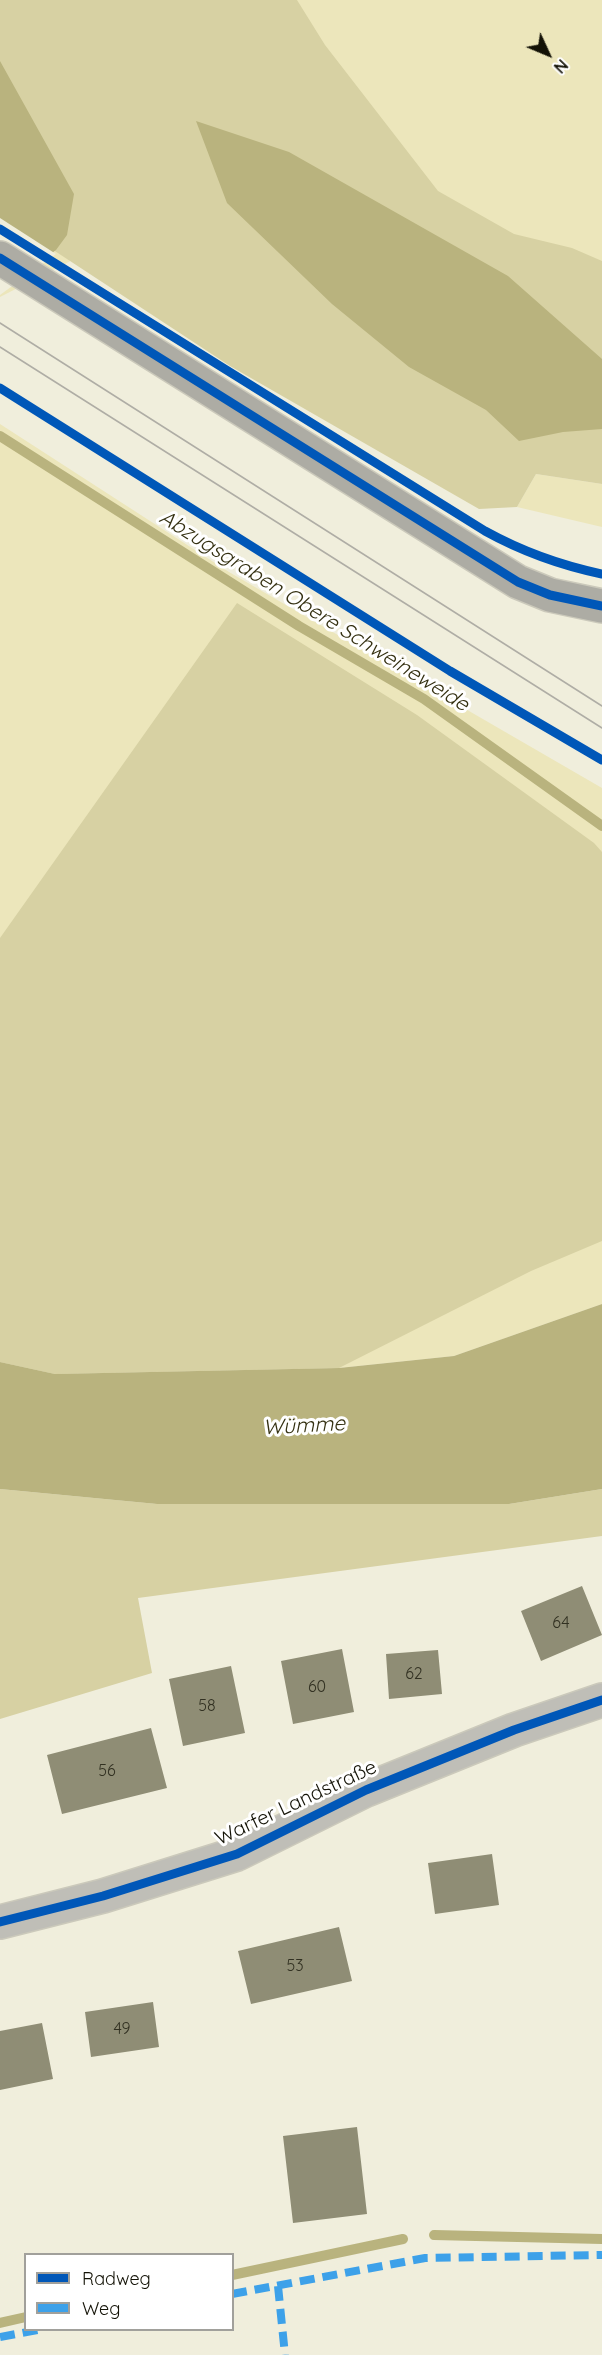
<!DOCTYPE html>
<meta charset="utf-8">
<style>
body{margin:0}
#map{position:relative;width:602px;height:2355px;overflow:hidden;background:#f0eedc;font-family:Quicksand,sans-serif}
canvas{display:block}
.legend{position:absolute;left:24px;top:2253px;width:210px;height:78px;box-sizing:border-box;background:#fff;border:2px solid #a1a09b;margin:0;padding:8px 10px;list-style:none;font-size:18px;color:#131206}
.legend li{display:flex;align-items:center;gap:12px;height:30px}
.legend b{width:30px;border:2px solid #a1a09b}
.north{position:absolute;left:518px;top:24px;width:60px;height:60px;-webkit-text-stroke:4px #fff;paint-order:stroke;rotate:134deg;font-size:16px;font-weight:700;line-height:24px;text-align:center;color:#131206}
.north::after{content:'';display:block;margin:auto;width:21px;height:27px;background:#131206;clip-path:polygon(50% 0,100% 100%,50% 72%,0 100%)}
</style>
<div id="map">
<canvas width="602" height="2355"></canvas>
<ul class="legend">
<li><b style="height:8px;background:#0057b8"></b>Radweg</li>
<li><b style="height:8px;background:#3da1e9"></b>Weg</li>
</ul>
<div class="north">N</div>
</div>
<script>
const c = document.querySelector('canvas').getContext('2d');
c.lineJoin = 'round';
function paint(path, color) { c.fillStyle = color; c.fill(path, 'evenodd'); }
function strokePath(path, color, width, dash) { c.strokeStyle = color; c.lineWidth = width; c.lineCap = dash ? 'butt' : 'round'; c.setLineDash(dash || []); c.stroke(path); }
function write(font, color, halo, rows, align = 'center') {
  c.font = font + ' Quicksand,sans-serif'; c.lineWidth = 6; c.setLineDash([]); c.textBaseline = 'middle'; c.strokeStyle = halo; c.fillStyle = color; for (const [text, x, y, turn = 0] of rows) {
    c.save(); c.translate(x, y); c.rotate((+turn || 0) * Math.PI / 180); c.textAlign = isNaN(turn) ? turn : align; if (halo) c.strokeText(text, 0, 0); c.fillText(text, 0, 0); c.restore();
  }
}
const green = new Path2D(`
 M0 0H602V461L102 245 0 297Z
 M0 424 229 572 602 788V1304L454 1356 339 1368 55 1374 0 1362Z
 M536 474 602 484V527L517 507Z`);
const forest = new Path2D(`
 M0 0H297L325 45 438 191 514 234 572 248 602 261V484L536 474 517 507 479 509 230 366 0 215Z
 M237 603 417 715 594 843 602 852V1241L531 1271 339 1368 55 1374 0 1362V938Z
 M0 1489 157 1504H509L602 1489V1536L138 1598 152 1673 0 1719Z`);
const water = new Path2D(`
 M0 61 74 194 67 235 56 250 0 292Z
 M196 121 289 152 508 276 602 359V429L563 432 519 441 486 410 409 367 332 304 227 203Z
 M602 1304V1489L509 1504H157L0 1489V1362L55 1374 339 1368 454 1356Z`);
const pier = new Path2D(`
 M0 218 56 254 0 295Z`);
const stream = new Path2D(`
 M0 436 299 626 424 699 602 826
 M434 2235 602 2239
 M232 2275 403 2239
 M0 2323 26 2317`);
const building = new Path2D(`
 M582 1586 602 1635 541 1661 521 1611Z
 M342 1649 354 1712 293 1724 281 1661Z
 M438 1650 442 1694 389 1699 386 1654Z
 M231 1666 245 1733 183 1746 169 1679Z
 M151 1728 167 1788 62 1814 47 1755Z
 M492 1854 499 1905 435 1914 428 1863Z
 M339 1927 352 1981 251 2004 238 1951Z
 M153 2002 159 2047 91 2057 85 2012Z
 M42 2023 53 2079 0 2090V2031Z
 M357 2127 367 2214 293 2223 283 2136Z`);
const path = new Path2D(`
 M0 388 450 671 602 760`);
const minor = new Path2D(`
 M0 1922 103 1896 237 1854 366 1790 514 1730 602 1700`);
const major = new Path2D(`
 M0 258 518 582 550 595 602 606`);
const tram = new Path2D(`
 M0 323 602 706
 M0 347 602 728`);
const quiet = new Path2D(`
 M278 2286 285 2355
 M232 2294 425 2258 602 2255
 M0 2337 38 2330`);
const cycleway = new Path2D(`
 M0 229 485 531C523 552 559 565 602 574
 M0 258 518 582 550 595 602 606
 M0 388 450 671 602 760
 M0 1922 103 1896 237 1854 366 1790 514 1730 602 1700`);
const numberNames = [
 ["64",561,1623],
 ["62",414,1674],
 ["60",317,1687],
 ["58",207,1706],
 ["56",107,1771],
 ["53",295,1966],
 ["49",122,2029]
];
const streetNames = [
 ["Warfer Landstraße",296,1803,-25]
];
const waterNames = [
 ["Abzugsgraben Obere Schweineweide",314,611,32],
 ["Wümme",304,1426,-3]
];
paint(green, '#ece6bb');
paint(forest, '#d7d1a3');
paint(water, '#b9b37e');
paint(pier, '#f0eedc');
strokePath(stream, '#b9b37e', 10);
paint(building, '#8f8d75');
strokePath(minor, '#cbc9bb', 36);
strokePath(major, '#cbc9bb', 36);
strokePath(path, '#b3b2ab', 4, [3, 3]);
strokePath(minor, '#bfbeb7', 33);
strokePath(major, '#adaca4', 33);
strokePath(tram, '#afada5', 1.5);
strokePath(quiet, '#3da1e9', 8, [15, 8]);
strokePath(cycleway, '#0057b8', 9);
write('16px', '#323122', null, numberNames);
write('20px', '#131206', '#fff', streetNames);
write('italic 21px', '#343011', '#fff', waterNames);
</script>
